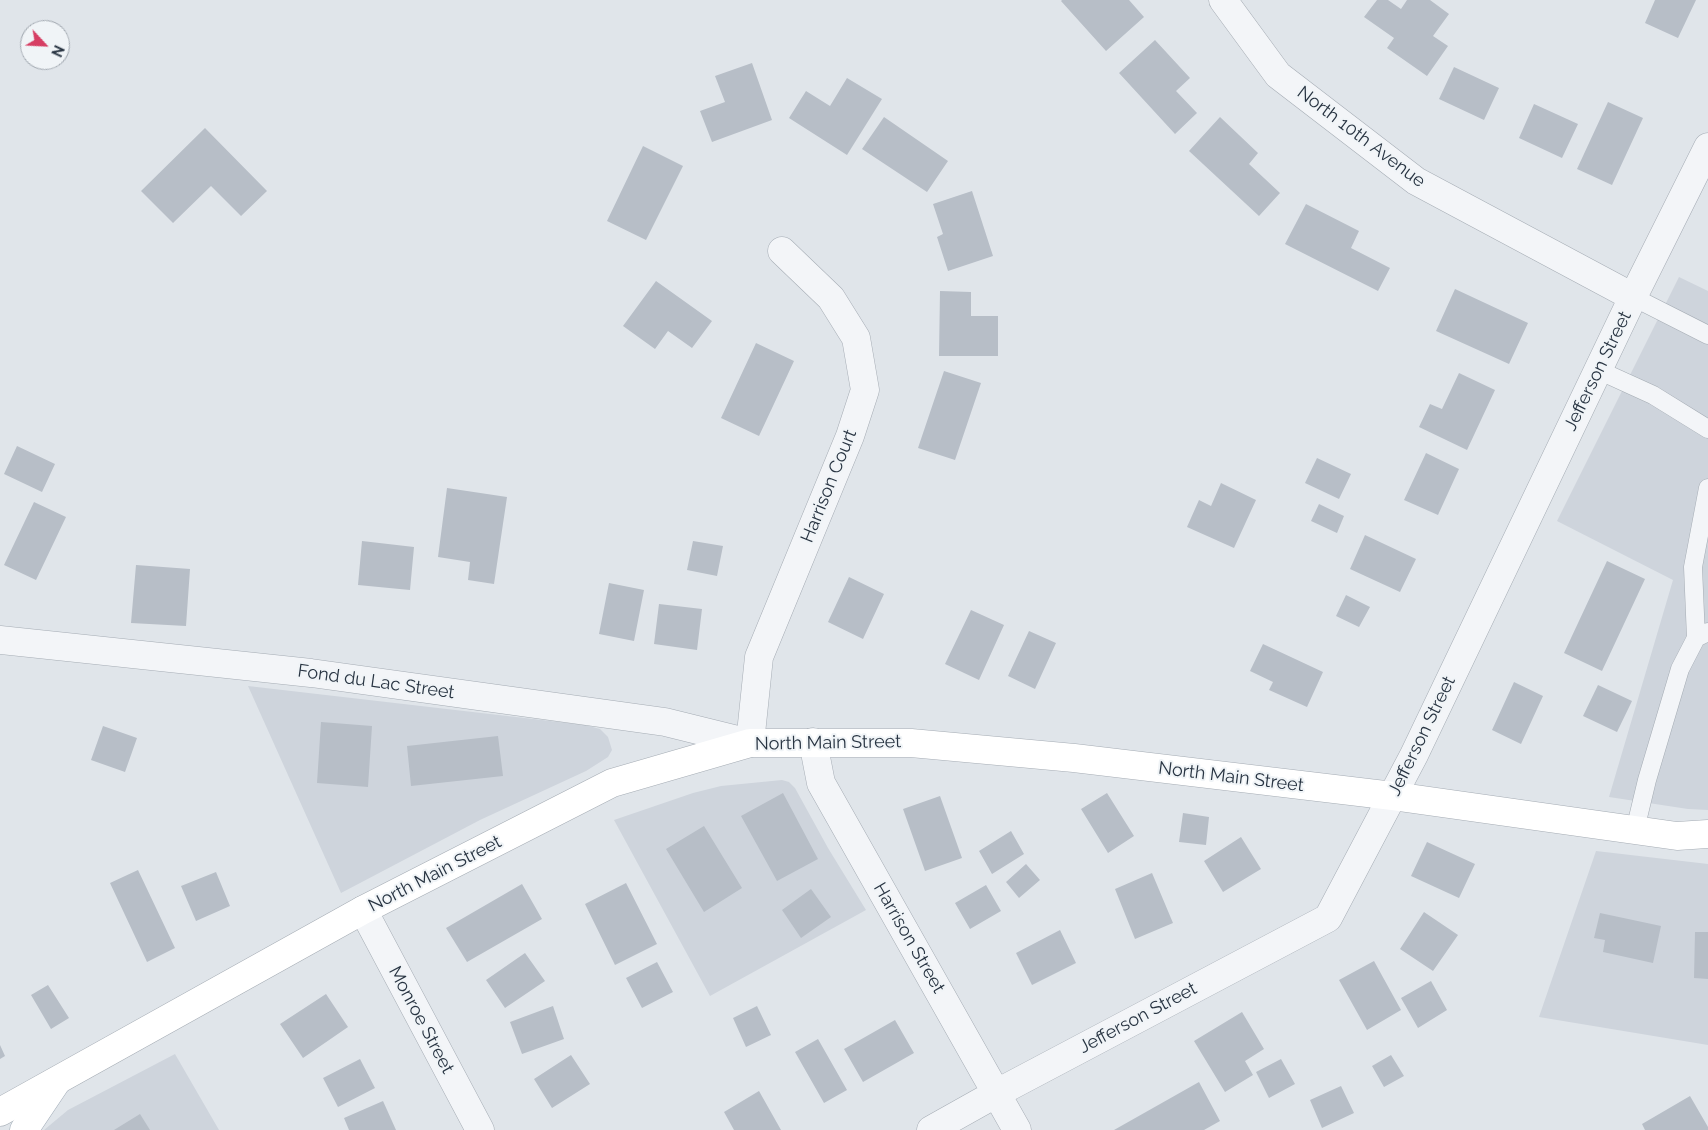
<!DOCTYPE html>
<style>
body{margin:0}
#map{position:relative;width:1708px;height:1130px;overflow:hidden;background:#e0e5ea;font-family:Raleway,sans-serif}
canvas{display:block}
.north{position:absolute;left:20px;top:20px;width:50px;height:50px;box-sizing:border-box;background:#f0f4f7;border:1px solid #a0a7af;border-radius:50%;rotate:115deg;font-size:14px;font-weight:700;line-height:20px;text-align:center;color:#283442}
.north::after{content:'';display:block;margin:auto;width:18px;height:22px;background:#d63e63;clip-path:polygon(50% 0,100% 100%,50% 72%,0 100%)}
</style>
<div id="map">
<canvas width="1708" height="1130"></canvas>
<div class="north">N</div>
</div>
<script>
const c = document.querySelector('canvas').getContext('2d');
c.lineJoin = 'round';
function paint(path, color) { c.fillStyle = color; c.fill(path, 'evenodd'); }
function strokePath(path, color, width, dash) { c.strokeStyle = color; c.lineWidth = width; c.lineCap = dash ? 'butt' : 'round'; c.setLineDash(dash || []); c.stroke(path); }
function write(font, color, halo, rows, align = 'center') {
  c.font = font + ' Raleway,sans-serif'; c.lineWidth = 4; c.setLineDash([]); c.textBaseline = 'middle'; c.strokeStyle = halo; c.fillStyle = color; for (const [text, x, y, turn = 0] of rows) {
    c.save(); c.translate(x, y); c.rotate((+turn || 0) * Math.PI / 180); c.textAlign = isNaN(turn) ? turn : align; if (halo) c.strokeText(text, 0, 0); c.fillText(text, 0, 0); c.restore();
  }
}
const built = new Path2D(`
 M1679 277 1708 291V810L1688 809 1609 797 1673 580 1557 521Z
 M248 686 585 725 600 729 608 737 612 750 608 757 586 771 480 820 341 893Z
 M782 780 789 782 795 788 828 848 866 910 710 996 614 820 693 793 721 786Z
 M1596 851 1708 864V1045L1539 1017Z
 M175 1054 219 1130H44L68 1110Z`);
const building = new Path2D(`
 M1062 0H1129L1144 17 1106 51 1061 1Z
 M1377 0H1388L1401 9 1407 0H1430L1449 14 1433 36 1448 46 1427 76 1387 48 1394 38 1364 17Z
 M1655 0H1696L1678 38 1645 23Z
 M1155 40 1190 78 1176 91 1197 113 1175 134 1119 73Z
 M752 63 772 120 712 142 700 111 725 102 715 76Z
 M1454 67 1499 88 1484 120 1439 99Z
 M847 78 882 99 847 155 789 118 806 91 830 106Z
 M1608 102 1643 118 1612 185 1577 169Z
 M1534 104 1578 124 1562 158 1519 138Z
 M884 117 948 161 927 192 862 149Z
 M1220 117 1258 153 1249 164 1280 193 1259 216 1189 151Z
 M205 128 267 191 241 216 211 186 173 223 141 191Z
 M643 146 683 166 646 240 607 221Z
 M972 191 993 256 948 271 937 237 943 234 933 204Z
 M1306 204 1359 231 1351 248 1390 268 1378 291 1285 244Z
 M656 281 712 321 692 348 668 331 655 349 623 326Z
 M1455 289 1528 323 1509 364 1436 331Z
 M940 291 971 292V316H998V356H939Z
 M756 343 794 361 759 436 721 418Z
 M944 371 981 383 955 460 918 448Z
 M1459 373 1495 390 1467 450 1419 427 1430 404 1442 409Z
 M17 446 55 464 42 492 4 474Z
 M1426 453 1459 469 1438 515 1404 500Z
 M1317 458 1351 474 1339 499 1305 483Z
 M1221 483 1256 500 1234 548 1187 527 1199 500 1211 506Z
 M447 488 507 497 494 584 468 580 470 562 438 557Z
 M34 502 66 517 36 580 4 565Z
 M1319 504 1344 516 1337 533 1311 521Z
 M1365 535 1416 559 1400 592 1350 569Z
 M362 541 414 547 410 590 358 585Z
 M693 541 723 546 717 576 687 570Z
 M1607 561 1645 579 1602 671 1564 653Z
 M136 565 190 569 186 626 131 623Z
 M849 577 884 594 863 639 828 622Z
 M609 583 644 590 634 641 599 634Z
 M1346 595 1370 607 1359 627 1336 616Z
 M659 604 702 609 697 650 654 644Z
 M971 610 1004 625 979 680 945 664Z
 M1029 631 1056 643 1035 689 1008 676Z
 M1263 644 1323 672 1307 707 1269 690 1273 682 1250 671Z
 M1514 682 1543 696 1521 744 1492 730Z
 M1598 685 1632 701 1617 732 1583 716Z
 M321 722 372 726 368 787 317 783Z
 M103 726 137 738 125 772 91 760Z
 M498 736 503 776 411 786 407 746Z
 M783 793 818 859 777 881 741 816Z
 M1107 793 1134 836 1108 853 1081 809Z
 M940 796 962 858 925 871 903 809Z
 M1183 813 1209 817 1206 845 1179 842Z
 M704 826 742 888 704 912 666 849Z
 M1011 831 1024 854 992 874 979 851Z
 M1241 837 1261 869 1223 892 1204 861Z
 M1427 842 1475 864 1459 898 1411 876Z
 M1026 864 1040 880 1019 898 1006 882Z
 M138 870 175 948 147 962 110 883Z
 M216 872 230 906 196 921 181 886Z
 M1152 873 1173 923 1135 939 1115 889Z
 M626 883 657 944 615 965 585 904Z
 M522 884 542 919 467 962 446 928Z
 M986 885 1001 911 970 929 955 903Z
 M811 889 831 917 801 938 782 910Z
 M1424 912 1458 935 1433 971 1400 949Z
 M1600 913 1661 926 1653 963 1603 952 1605 940 1594 938Z
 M1060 930 1076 963 1032 985 1016 953Z
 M1695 932H1708V979L1694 978Z
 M525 953 545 981 505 1008 486 980Z
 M1374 961 1401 1010 1367 1030 1339 980Z
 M657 962 673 992 642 1008 626 978Z
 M1431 981 1447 1010 1418 1028 1401 998Z
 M48 985 69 1018 51 1029 31 995Z
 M326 994 348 1027 303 1058 280 1024Z
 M553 1006 564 1039 522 1054 510 1022Z
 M757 1006 771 1035 746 1047 733 1018Z
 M1242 1012 1264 1049 1245 1061 1253 1075 1225 1092 1194 1041Z
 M895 1020 914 1053 863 1082 844 1049Z
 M818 1039 847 1090 824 1103 795 1052Z
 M0 1045 5 1056 0 1059Z
 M571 1055 590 1084 552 1108 534 1079Z
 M1391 1055 1404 1076 1384 1087 1372 1066Z
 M360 1059 375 1088 338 1107 323 1078Z
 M1281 1059 1295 1084 1269 1098 1256 1072Z
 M1199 1082 1220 1121 1204 1130H1114Z
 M1341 1086 1354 1113 1322 1128 1310 1100Z
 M759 1091 781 1130H734L724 1112Z
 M1690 1096 1708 1127V1130H1645L1642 1124Z
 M383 1101 396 1130H349L344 1118Z
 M140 1114 150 1130H114Z`);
const lane = new Path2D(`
 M1633 297 1708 335
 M1598 370 1653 395 1708 429
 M1696 638 1693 567 1708 488
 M1635 830 1647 780 1680 669 1696 638 1708 632`);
const street = new Path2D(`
 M1223 0 1278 75 1416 181 1633 297
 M0 640 311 673 665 722 750 743 759 657 850 436 865 390 856 338 831 298 782 251
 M813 742 821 783 1017 1130
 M363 910 480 1130
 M931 1130 997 1093 1328 918 1414 755 1633 297 1708 147`);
const secondary = new Path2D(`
 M0 1112 363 910 612 783 750 743H911L1074 758 1393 796 1677 836 1708 834`);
const primary = new Path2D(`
 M24 1130 57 1081`);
const streetNames = [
 ["North 10th Avenue",1361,137,37],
 ["Jefferson Street",1598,371,-64],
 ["Harrison Court",829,486,-68],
 ["Fond du Lac Street",376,682,8],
 ["Jefferson Street",1422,736,-64],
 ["North Main Street",828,743,-1],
 ["North Main Street",1231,777,7],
 ["North Main Street",435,874,-27],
 ["Harrison Street",909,938,60],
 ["Jefferson Street",1138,1018,-28],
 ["Monroe Street",421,1020,62]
];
paint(built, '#ced4dc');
paint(building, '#b7bec7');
strokePath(lane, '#a5acb4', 19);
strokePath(street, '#a5acb4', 29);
strokePath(secondary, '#a5acb4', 29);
strokePath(primary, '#9faab6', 29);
strokePath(lane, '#f3f5f8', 18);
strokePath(street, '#f3f5f8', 28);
strokePath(secondary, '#fff', 28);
strokePath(primary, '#fff', 28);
write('18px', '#283442', '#f0f4f7', streetNames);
</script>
